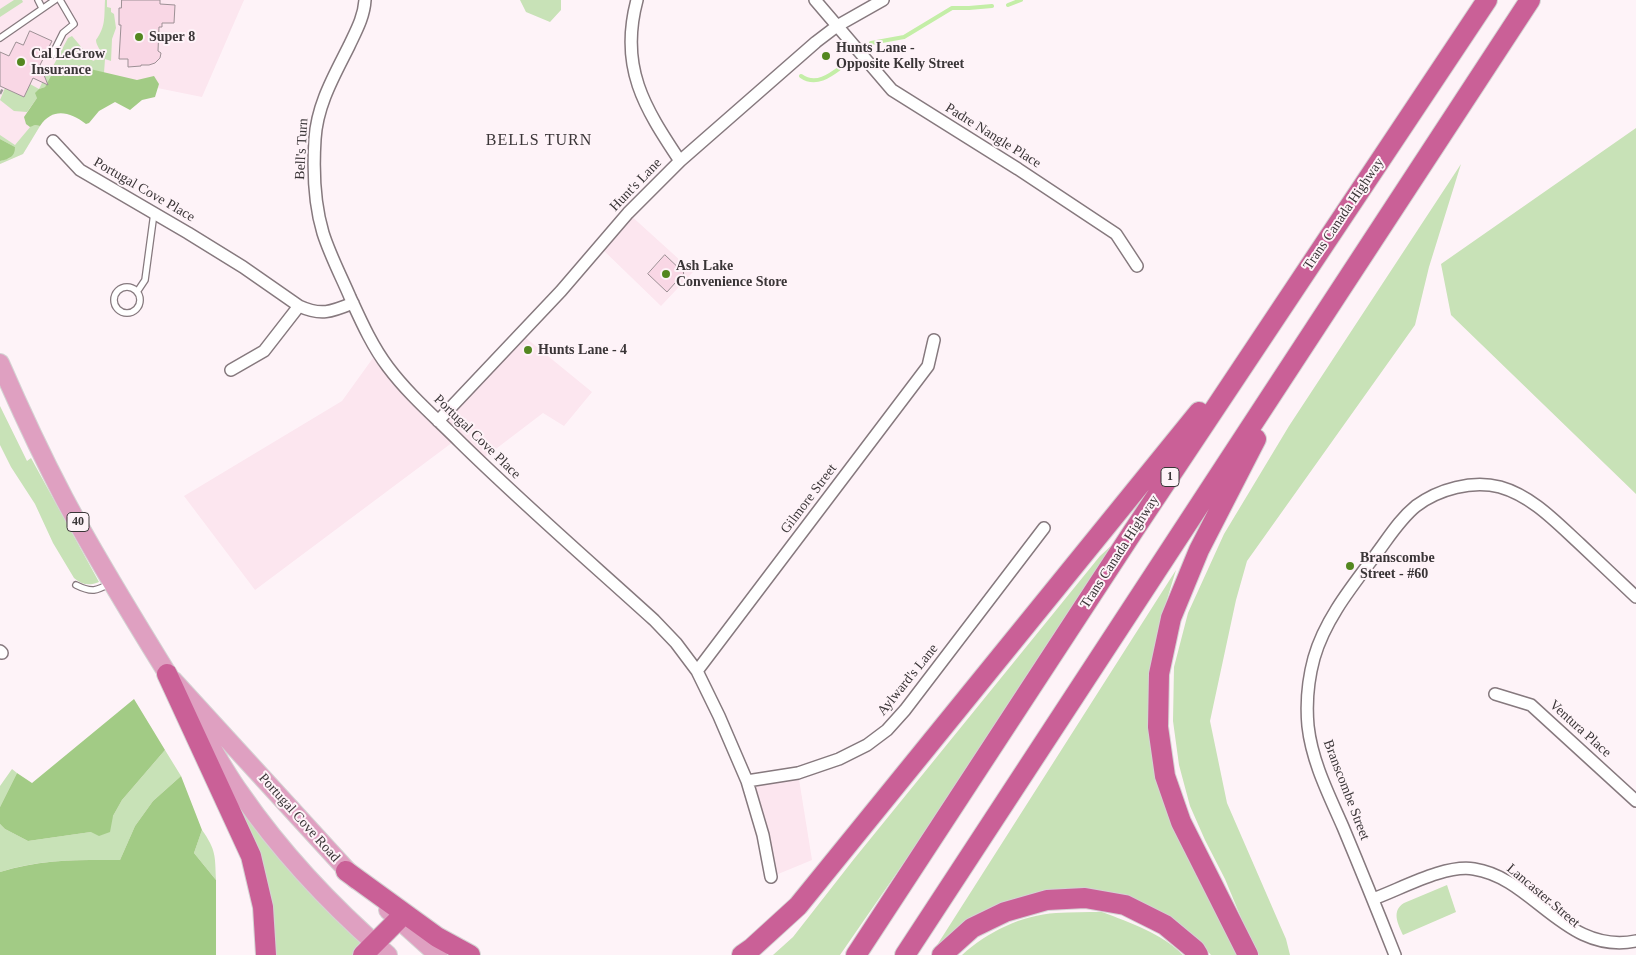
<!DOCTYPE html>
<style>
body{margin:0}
canvas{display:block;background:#fef3f8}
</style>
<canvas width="1636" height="955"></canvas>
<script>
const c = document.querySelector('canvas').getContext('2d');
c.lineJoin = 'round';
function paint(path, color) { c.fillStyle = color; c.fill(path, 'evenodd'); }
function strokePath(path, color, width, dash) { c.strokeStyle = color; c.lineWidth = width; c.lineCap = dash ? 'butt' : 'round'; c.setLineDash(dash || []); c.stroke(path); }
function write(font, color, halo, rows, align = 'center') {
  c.font = font + ' "Times New Roman",serif'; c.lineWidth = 4; c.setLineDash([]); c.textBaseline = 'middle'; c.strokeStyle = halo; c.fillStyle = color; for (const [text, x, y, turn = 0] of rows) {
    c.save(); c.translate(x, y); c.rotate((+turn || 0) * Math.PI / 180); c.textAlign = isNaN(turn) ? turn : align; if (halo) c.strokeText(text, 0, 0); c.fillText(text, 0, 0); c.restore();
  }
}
const built = new Path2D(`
 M0 0H244L202 97 73 71 23 154 0 164Z
 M628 213 693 272 661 306 600 247Z
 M521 334 592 392 564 426 543 413 480 461 457 439 255 590 184 496 342 401 378 351 438 421Z
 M798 773 812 860 771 877 747 781Z`);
const green = new Path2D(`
 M14 0H22L23 2 0 17V9Z
 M105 0H107V7L111 8V12L114 14 116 28 112 39 111 61 105 59 104 73 73 65 60 76 49 82 45 87 39 89 37 98 27 112 14 111 0 100 5 88 24 97 30 84 39 89 45 77 43 72H38L39 67 51 70 68 38 72 36 93 61 101 57C102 50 96 46 96 40 106 26 104 17 105 0Z
 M520 0H561V10L550 22 526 12Z
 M35 125 40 126 23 154 0 164V161L10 158 15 147 0 139V135L15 145 31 126Z
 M1636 128V494L1451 315 1441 264Z
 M1461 164 1429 267 1415 325 1247 561 1236 600 1210 721 1227 803 1286 939 1290 955H1259L1247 932 1225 879 1205 840 1190 806 1179 765 1173 721 1174 667 1188 613 1224 534 1289 426Z
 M0 406 27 461 31 458 99 582C89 586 82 585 74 578L53 543 35 504 11 467 0 445Z
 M1126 532 963 777 840 955H773L793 937 854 859 1100 556Z
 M1176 570 1161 619 1150 712 1239 955H1211L1192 934 1140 903 1091 894 977 916 932 953Z
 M165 750 181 776 153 801 135 826 120 860C79 860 39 859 0 872V824L5 829 28 841 91 832 113 816 122 800Z
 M12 769 17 773 0 807V786Z
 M230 790 360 938 363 947 357 955H274Z
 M202 830C216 850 215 855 216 880L194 853Z
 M1447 885 1456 912 1403 935C1398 924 1391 911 1404 903Z
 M1102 912C1131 923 1161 933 1183 955H962C987 932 1022 915 1056 913 1071 912 1087 912 1102 912Z`);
const forest = new Path2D(`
 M73 65 137 80 154 76 159 84 155 97 142 100 130 110 115 102 99 111 89 123 86 124C70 112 53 107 40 126L35 125 30 127 26 124 24 117 37 98 35 93 39 89 45 87 51 76H60Z
 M0 139 15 147C15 157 9 159 0 161Z
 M134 699 165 750 122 800 113 816 110 832 99 836 91 832 28 841 5 829 0 824V807L17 773 32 783Z
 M181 776 202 830 194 853 216 880V955H0V872C41 859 78 860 120 860L135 826 153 801Z`);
const stream = new Path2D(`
 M1008 5 1021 0
 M871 43 904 37 952 8H969L992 6
 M801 76C818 88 834 72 848 62`);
const building = new Path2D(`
 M122 0H160V4L175 5 174 23H162V27H159L158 51 161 53 160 58 155 63 149 65H141V66L128 67V59H119L121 25H119V8H121Z
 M30 31 52 41 40 65 48 85 33 78 24 97 0 86V52L9 56 16 42 23 45Z
 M665 255 684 273 667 292 648 274Z`);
const path = new Path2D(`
 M0 94 3 88`);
const service = new Path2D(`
 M38 0 42 8
 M0 38 55 0
 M52 55 63 33 74 24 60 0
 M114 300a13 13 0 1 1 26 0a13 13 0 1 1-26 0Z
 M137 292 145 280 154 213
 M76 585C92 593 96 591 111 583`);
const minor = new Path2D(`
 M365 0C364 17 356 31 349 46 334 76 317 105 315 139 313 170 314 203 323 233 330 255 341 276 350 297 361 321 372 346 388 367 409 395 435 417 460 442 522 503 589 561 654 620L676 643 697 671 719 716 747 781 763 835 771 877
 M637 0C619 67 644 107 680 161
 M815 0 892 90 1018 169 1116 234 1137 266
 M53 141 80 170 188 233 243 267 299 306C321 316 331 312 353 303
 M231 370 264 351 299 306
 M438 421 561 291 628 213 680 161 816 42 837 26 883 0
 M0 651 2 653
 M697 671 928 366 934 340
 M1495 694 1531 705 1636 801
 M747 781 798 773 839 759 867 745 887 730 905 710 1044 528
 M1373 899C1401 889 1445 864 1474 869 1534 878 1565 955 1636 941
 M1395 955C1378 912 1361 870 1343 827 1329 795 1312 762 1308 726 1306 704 1308 680 1314 658 1325 619 1353 585 1377 553 1389 537 1400 519 1416 506 1439 489 1472 480 1500 487 1532 496 1556 522 1580 544 1599 562 1617 579 1636 597`);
const primary = new Path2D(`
 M0 363C20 409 41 454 64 498 98 562 137 624 175 686
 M173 680 356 880
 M199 725C212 748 225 772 241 794 281 852 335 909 388 955
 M388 910 438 955`);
const motorway = new Path2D(`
 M167 674 251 856 263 907 266 955
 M346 871 437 937 470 955
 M363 955 398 920
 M742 955 752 948 798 906 1199 412
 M856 955 1134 530 1487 0
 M905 955 1530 0
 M942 955 972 928 1005 912 1047 900 1085 898 1125 905 1165 925 1195 950 1198 955
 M1248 955 1181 822 1165 776 1158 727 1159 674 1171 618 1199 550 1256 439`);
const markers = [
 [139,37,5,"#53871f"],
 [826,56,5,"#53871f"],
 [21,62,5,"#53871f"],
 [666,274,5,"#53871f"],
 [528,350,5,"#53871f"],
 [1350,566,5,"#53871f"]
];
const shields = [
 [1170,477,18],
 [78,522,22]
];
const shieldNames = [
 ["1",1170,477],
 ["40",78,522]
];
const poiNames = [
 ["Super 8",149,37],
 ["Hunts Lane -",836,48],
 ["Opposite Kelly Street",836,64],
 ["Cal LeGrow",31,54],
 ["Insurance",31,70],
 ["Ash Lake",676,266],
 ["Convenience Store",676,282],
 ["Hunts Lane - 4",538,350],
 ["Branscombe",1360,558],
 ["Street - #60",1360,574]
];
const streetNames = [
 ["Padre Nangle Place",993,136,32],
 ["Bell's Turn",302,149,-87],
 ["Hunt's Lane",636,185,-46],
 ["Portugal Cove Place",144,190,30],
 ["Trans Canada Highway",1344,214,-56],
 ["Portugal Cove Place",477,437,44],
 ["Gilmore Street",809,499,-53],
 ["Trans Canada Highway",1120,552,-57],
 ["Aylward's Lane",908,680,-51],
 ["Ventura Place",1580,729,42],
 ["Branscombe Street",1346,790,69],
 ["Portugal Cove Road",299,818,48],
 ["Lancaster Street",1543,896,40]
];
const quarterNames = [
 ["BELLS TURN",539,141]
];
paint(built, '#fce6ef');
paint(green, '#c8e2b7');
paint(forest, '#a2cb85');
strokePath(stream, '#c4eea7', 4);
paint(building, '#f9d7e5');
strokePath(building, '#9d9095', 1);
strokePath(service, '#86797e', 8);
strokePath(minor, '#86797e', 14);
strokePath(primary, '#d4d3d3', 20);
strokePath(motorway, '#d4d3d3', 22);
strokePath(path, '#9b9397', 2.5, [5, 2.5]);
strokePath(service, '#fff', 5.5);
strokePath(minor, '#fff', 11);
strokePath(primary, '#dfa0c1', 18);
strokePath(motorway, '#ca6097', 20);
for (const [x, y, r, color] of markers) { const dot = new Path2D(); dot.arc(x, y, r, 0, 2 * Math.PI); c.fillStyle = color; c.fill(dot); strokePath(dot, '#fef3f8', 2); }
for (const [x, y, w] of shields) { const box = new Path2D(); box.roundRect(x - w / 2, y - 9.5, w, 19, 4); c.fillStyle = '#fef3f8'; c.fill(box); strokePath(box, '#3a3537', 1); }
write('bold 12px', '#3a3537', null, shieldNames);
write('bold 14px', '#3a3537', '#fef3f8', poiNames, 'left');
write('14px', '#3a3537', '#fef3f8', streetNames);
c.letterSpacing = '1px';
write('16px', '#3a3537', '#fef3f8', quarterNames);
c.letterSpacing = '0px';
</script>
